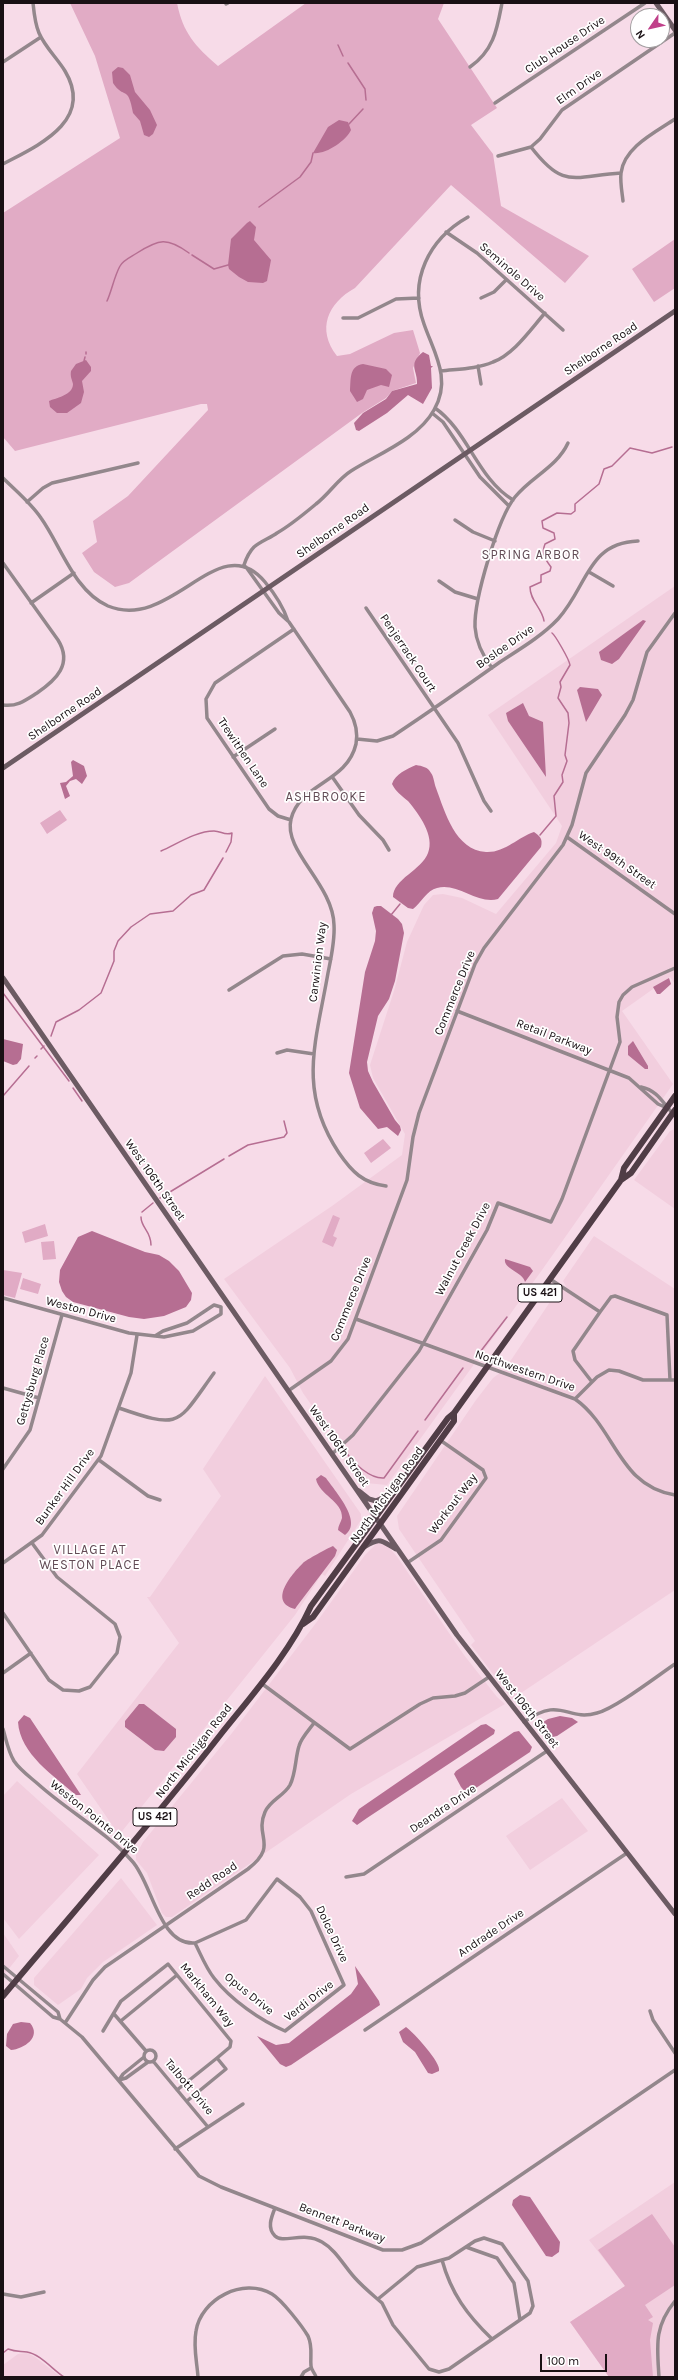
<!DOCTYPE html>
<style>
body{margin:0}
#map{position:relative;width:678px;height:2380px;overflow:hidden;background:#f7dbe8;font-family:Karla,sans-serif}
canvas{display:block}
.frame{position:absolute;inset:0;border:4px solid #191014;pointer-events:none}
.north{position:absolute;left:630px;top:8px;width:40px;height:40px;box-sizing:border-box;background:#fff;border:1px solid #a39fa1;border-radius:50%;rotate:236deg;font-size:11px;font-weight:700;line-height:16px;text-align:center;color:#191014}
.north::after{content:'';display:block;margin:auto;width:14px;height:18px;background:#c0408a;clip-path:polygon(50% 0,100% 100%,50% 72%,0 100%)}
.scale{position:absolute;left:540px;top:2354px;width:67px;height:18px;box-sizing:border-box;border:2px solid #191014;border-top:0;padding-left:5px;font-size:12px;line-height:14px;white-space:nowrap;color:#191014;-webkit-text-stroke:3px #fff;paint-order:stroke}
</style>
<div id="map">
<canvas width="678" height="2380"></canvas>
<div class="frame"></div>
<div class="north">N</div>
<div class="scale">100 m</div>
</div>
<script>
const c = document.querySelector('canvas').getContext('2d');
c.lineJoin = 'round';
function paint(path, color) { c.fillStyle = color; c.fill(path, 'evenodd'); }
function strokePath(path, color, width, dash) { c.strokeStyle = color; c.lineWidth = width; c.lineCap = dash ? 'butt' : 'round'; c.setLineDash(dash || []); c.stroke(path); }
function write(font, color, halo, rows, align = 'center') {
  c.font = font + ' Karla,sans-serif'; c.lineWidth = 3.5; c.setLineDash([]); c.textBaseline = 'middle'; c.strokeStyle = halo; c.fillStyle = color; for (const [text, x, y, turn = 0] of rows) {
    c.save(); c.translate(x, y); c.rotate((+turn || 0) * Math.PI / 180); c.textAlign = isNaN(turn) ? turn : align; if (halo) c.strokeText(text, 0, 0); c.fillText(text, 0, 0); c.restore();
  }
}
const built = new Path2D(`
 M675 586V984L670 977 622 1011 673 1084 542 1270 387 1485 366 1483 303 1393 290 1368 224 1279 332 1206 402 1155 405 1134 373 1078 370 1065 394 991 407 942 424 905 433 895 443 894 462 898 496 914 556 843 562 826 488 715Z
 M675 1129V1209L634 1180 670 1131Z
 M594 1236 675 1289V1590L512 1699 471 1645 475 1641 399 1529 397 1516 476 1400 493 1378 505 1369 556 1293H561L566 1286 563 1281Z
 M265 1376 361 1514V1520L325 1576 322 1574 295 1615 119 1835 77 1774 179 1643 147 1597H150L221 1496 203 1469Z
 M377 1543 387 1545 398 1558 464 1655 497 1697 505 1704 351 1794 172 1917H166L162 1913 147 1873 136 1860V1855L143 1842 232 1733 316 1623 365 1555Z
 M17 1781 99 1855 19 1939 3 1918V1796Z
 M562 1798 588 1831 530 1870 506 1836Z
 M121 1878 157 1925 103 1962 87 1978 81 1989 58 2005 34 1985V1978Z
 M3 1933 19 1956 3 1976Z
 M675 2182V2377H609L570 2322 625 2286 589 2240Z
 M27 2353 35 2357 61 2377H3V2365L18 2354Z`);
const green = new Path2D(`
 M70 3H177C183 33 195 46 218 66L306 3H444L438 19 497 108 471 125 493 154 501 206 589 256 565 283 451 185 355 288C328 303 316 329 337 356L350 354 394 333 413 330 420 353 413 368 416 383 392 391 386 398 362 413 129 583 115 587 94 572 82 553 97 542 93 521 128 496 208 410 207 404H201L15 451 3 437V213L120 138 95 56Z
 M675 239V288L654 302 632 269Z
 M60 810 67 820 47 834 40 823Z
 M383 1139 391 1148 371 1163 364 1153Z
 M333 1215 340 1218 333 1236 337 1238 333 1247 322 1242Z
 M45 1224 48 1236 25 1243 22 1232Z
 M54 1241 56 1259 43 1260 41 1242Z
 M3 1270 22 1273 15 1298 3 1295Z
 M23 1278 41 1284 38 1294 20 1289Z
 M652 2214 675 2247V2285L645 2305 653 2317 648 2320 653 2323 650 2340 653 2377H609L570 2322 625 2286 598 2250Z`);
const water = new Path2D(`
 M118 67 123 68 130 75 135 92 150 110 157 125 153 134 149 137 144 135 140 121 133 113C128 84 124 100 113 83L112 72Z
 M339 120 348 122 351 130C346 141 325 155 313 153L328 127Z
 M250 221 256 227 254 240 271 260 267 281 263 283 248 282 239 277 229 269 228 265 231 239 247 223Z
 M423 352 429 355 431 366H433L431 368 432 388 423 404 408 395 387 413 359 431 356 430 354 423 363 413 386 399 392 391 417 384C418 370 407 365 423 352Z
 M86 360 91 367V371L82 381 84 392 81 403 67 413H57L50 407 49 401C56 398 73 395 73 384 72 379 70 377 71 371L76 364Z
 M363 364 386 369 392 375 389 387 381 385 367 390 363 399 357 402 350 391C351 379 349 366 363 364Z
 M643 620 646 621 619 659 612 664 601 660 599 652Z
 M580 687 598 689 602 695 586 722 577 690Z
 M523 703 529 716 543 722 546 777 508 721 506 713Z
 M73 760 84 766 87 776 82 784 76 779 70 781 66 786 70 796 65 799 60 783 66 782 73 776 71 762Z
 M416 765C422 766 428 767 431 773 434 777 434 783 436 788 445 812 455 850 486 852 505 853 518 837 534 832 540 836 543 839 541 847L498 899C478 905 457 882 437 888 427 890 421 903 413 909L408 908 393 897C393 879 422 870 428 853 435 836 419 814 408 801 401 795 396 792 392 784 395 774 407 769 416 765Z
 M377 906H381L398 919 402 924 404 933 395 981 389 999 378 1016 367 1062 368 1071 373 1082 395 1120 400 1126 401 1130 398 1136 387 1127 378 1129 360 1108 349 1073 365 972 375 941 376 931 372 913 374 907Z
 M669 978 671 984 660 994H657L653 987Z
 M3 1039 23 1044 21 1059 17 1064 13 1065 3 1061Z
 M633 1041 648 1066V1069H645L628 1055V1046Z
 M92 1231 145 1252 159 1255 169 1261 179 1271 192 1293 191 1300 186 1307 164 1316 144 1319 129 1317 73 1302 66 1297 62 1291 59 1282 60 1270 78 1237Z
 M505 1259 530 1267 533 1271 525 1282C523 1272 503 1269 505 1259Z
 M321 1475 326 1478C334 1490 364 1522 345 1535L338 1530C338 1526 341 1522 342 1518 343 1501 319 1495 316 1479Z
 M333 1546 337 1550 335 1556 297 1606 295 1609C268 1602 291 1575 303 1563 306 1560 328 1548 333 1546Z
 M139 1704H144L176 1729V1737L164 1751 155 1750 125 1727V1721Z
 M24 1715 30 1718 81 1795H76C54 1776 20 1754 18 1722Z
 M560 1716 572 1718 578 1722 557 1736 548 1738 540 1729V1724L548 1719Z
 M486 1724 495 1730 494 1734 367 1818 357 1825 352 1821 359 1809 481 1725Z
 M519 1731 532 1747 530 1752 467 1794 461 1787 454 1774 456 1771 514 1732Z
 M355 1966 379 2001 380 2005 291 2065 286 2067 280 2064 257 2036 276 2045 289 2043 351 1994 358 1984Z
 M21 2022 30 2023C42 2037 24 2049 11 2050L6 2046 7 2034 13 2024Z
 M406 2027C413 2032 442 2063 439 2071L432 2074 428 2073 415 2052 403 2042 399 2032Z
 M520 2195 530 2197 560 2242 559 2252 552 2257 546 2256 512 2205 513 2200Z`);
const stream = new Path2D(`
 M338 45 343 56
 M348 63 365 89 366 100
 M349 124 363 109
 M259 207 300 177 311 162 313 153
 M192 255 214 269 228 265
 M107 301C112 290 114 277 120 266 123 260 131 257 137 253 159 239 167 237 189 253
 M86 354V352
 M84 361 85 357
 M544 621C542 608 530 601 530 587L541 582V575L550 571 551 567C545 559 541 554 545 544L555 539 554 533 543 528 542 521 557 513 571 514 575 511V504L599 484 604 469 612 466 630 448 652 453 672 447
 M540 835 556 816 554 796 563 782 562 775 567 761 565 755 569 723 568 713 558 698 561 687 560 682 570 665C569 659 555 635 552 633
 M161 851C177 844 196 831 214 831 221 831 225 836 232 833L231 842 226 852
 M391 915 400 904
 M3 993 69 1081
 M51 1036 56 1022 79 1010 101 993 114 961V951L118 941 131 927 150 914 173 911 191 895 204 890 223 858
 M41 1049 44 1046
 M35 1058 37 1056
 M73 1088 82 1101
 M3 1096 29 1066
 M229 1156 248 1145 284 1137 287 1133 284 1121
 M160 1198 224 1159
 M142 1212 153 1203
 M141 1217C141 1228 151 1231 151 1245
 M477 1356 507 1317
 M425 1420 463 1368
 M346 1452C353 1463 370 1479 384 1478L418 1431
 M3 2353 8 2349C16 2352 20 2351 27 2352 40 2354 53 2370 64 2377`);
const street = new Path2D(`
 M226 4 228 3
 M3 62 41 37
 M470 67C494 50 497 29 502 3
 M495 103 645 3
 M531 147C564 190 573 176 621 173
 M498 156 531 147 540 139 562 110 675 33
 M3 164C37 146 95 121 65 71 57 58 45 47 39 33 35 24 34 13 33 3
 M623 201C622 192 620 182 621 173 624 147 656 132 675 119
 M446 232 477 253 563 330
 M481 298 494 292 506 280
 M343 318H358L396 299 419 298
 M478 366 481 384
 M441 371C458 369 477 369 493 362 514 354 530 330 545 313
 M435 408C468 431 477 478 513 500
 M432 413 443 422 480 477 509 506
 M3 478C16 491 31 503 41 518 61 546 74 591 108 606 172 632 219 526 265 582 275 594 283 606 288 621
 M27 502 43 488 52 483 138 463
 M455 520 473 532 495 541
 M3 563 58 640C73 664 56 680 37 693 26 700 17 707 3 705
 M244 565C246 559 249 552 254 547 261 541 270 538 277 533 291 525 304 514 316 504 329 494 338 479 351 471 378 454 418 439 434 410 452 379 434 353 424 324 408 280 429 239 468 217
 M246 567 279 613 289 622 350 712C355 721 358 733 356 744 347 783 300 783 291 819 283 851 333 884 334 925 335 941 331 958 328 973 316 1042 297 1090 339 1153 352 1172 363 1183 386 1186
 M589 572 613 586
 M439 581 455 592 478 599
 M31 603 74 573
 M366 608 458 743 484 801 491 811
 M492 668C483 656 476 642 475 627 474 599 498 518 515 497 531 477 557 467 568 443
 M357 739 377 741 393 736C429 712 465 687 500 662 520 649 542 636 558 619 588 586 587 543 638 541
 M233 757 275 729
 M333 778 359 815 383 840 389 850
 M291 820 278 816 269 809 207 718 206 699 215 683 294 629
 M567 837 675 914
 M229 990 283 956 302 954 331 959
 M457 1011 629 1078 658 1104 667 1108
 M277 1053 287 1050 314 1054
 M641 1087C659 1091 663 1104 675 1116
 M550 1279 600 1312 573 1351 575 1360 592 1382
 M3 1298 129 1333 164 1337 193 1331 221 1314V1307
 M600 1312 611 1297 615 1296 667 1315 670 1380
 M356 1319 575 1399C616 1428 618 1486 675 1495
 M155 1336 163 1331 187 1323 214 1305 221 1307
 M3 1388 39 1398
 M288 1391 331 1361 348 1339 407 1180 413 1137 419 1113 475 964 484 948 563 845 572 825 586 773 625 715 633 700 647 652 675 613
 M575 1399 597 1377 609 1370 619 1371 643 1380H675
 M119 1408C182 1430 177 1424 214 1373
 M332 1454 353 1435 419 1351 487 1230 498 1203 551 1222 562 1199 620 1042 617 1017 619 1002 623 995 632 987 675 968
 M99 1460 148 1496 160 1500
 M3 1469 30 1430 62 1315
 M3 1563 42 1535 101 1456 131 1373 137 1335
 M407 1563 441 1540 486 1478 483 1470 440 1440
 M3 1613 49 1680 63 1690 79 1691 90 1687 117 1653 120 1637 115 1624 57 1577 32 1543
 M3 1673 31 1653
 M261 1683 350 1749 420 1704 433 1698 455 1696 465 1693 489 1677
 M524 1722C562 1695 566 1722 597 1713 616 1708 657 1676 675 1664
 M3 1729C6 1739 8 1751 14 1761 20 1770 30 1777 38 1784 68 1811 105 1831 132 1861 152 1882 159 1946 195 1943L246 1920 277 1879 300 1897 311 1911 344 1985 285 2031C260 2020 231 2000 214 1978 206 1968 201 1955 195 1943
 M346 1877 364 1874 547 1751
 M3 1966 58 2012 60 2019
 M3 1974 53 2017 60 2019 82 2037 199 2176 221 2187 383 2250H402L421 2243 675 2070
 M650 2011 653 2020 675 2053
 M114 2014 146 2051
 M122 2020 177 1975
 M65 2023 93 1980 105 1967 248 1869C279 1845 254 1837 265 1812 270 1800 284 1796 290 1785 296 1773 295 1759 299 1746 301 1738 309 1730 314 1723
 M365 2030 627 1853
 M103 2031 121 2001 168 1964 231 2041 230 2047 217 2058
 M144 2056a6 6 0 1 1 12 0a6 6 0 1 1-12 0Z
 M153 2061 208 2127
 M119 2080 126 2078 148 2062
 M119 2080 123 2074 144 2057
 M177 2090 217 2058 226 2069 187 2101
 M175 2149 243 2104
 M275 2208C271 2218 267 2228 275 2236 283 2244 304 2231 322 2242 336 2250 344 2266 355 2278 363 2287 373 2295 382 2303L393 2325 429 2369 439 2372 449 2369 530 2313 533 2306 528 2281 502 2244 484 2238 475 2241 449 2258 417 2267 378 2299
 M466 2247 497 2258 514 2283 520 2320
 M442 2260C451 2293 467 2315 492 2339
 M3 2294 21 2297 44 2292
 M198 2377C197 2362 193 2347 196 2331 201 2299 243 2277 272 2294 282 2300 302 2326 308 2336 313 2347 310 2355 311 2366 311 2370 315 2373 316 2377
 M301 2377 304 2372 311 2368
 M659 2377C657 2345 654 2327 675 2301`);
const secondary = new Path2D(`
 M656 3 675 30
 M3 768 675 311
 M3 978 457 1635 675 1914
 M359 1491 369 1499 376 1501 395 1492
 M364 1547C381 1537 380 1540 396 1549`);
const primary = new Path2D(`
 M621 1180 624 1168 675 1096
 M303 1624 313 1617 454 1421V1413
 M3 1996C76 1909 151 1824 221 1734 253 1694 290 1652 311 1606L448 1418 454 1413 621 1180 631 1173 675 1110`);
const shields = [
 [540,1293,44],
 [155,1817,44]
];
const shieldNames = [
 ["US 421",540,1293],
 ["US 421",155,1817]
];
const streetNames = [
 ["Club House Drive",565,45,-34],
 ["Elm Drive",579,87,-35],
 ["Seminole Drive",512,272,41],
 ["Shelborne Road",601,349,-34],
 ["Shelborne Road",333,531,-35],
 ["Bosloe Drive",505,647,-35],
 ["Penjerrack Court",408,653,56],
 ["Shelborne Road",65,714,-34],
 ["Trewithen Lane",243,753,56],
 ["West 99th Street",617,860,35],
 ["Carwinion Way",318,962,-83],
 ["Commerce Drive",455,993,-68],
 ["Retail Parkway",554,1037,21],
 ["West 106th Street",155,1180,55],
 ["Walnut Creek Drive",463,1249,-62],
 ["Commerce Drive",351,1299,-68],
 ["Weston Drive",81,1310,15],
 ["Northwestern Drive",525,1371,19],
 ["Gettysburg Place",33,1381,-74],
 ["West 106th Street",339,1446,55],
 ["Bunker Hill Drive",65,1487,-54],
 ["North Michigan Road",387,1495,-54],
 ["Workout Way",453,1504,-53],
 ["West 106th Street",527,1709,52],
 ["North Michigan Road",194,1751,-52],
 ["Deandra Drive",443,1809,-34],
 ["Weston Pointe Drive",94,1817,39],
 ["Redd Road",212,1881,-34],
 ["Andrade Drive",491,1933,-34],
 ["Dolce Drive",332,1934,65],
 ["Opus Drive",249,1994,39],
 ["Markham Way",207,1995,51],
 ["Verdi Drive",309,2001,-38],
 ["Talbott Drive",189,2087,50],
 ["Bennett Parkway",342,2223,21]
];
const neighbourhoodNames = [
 ["SPRING ARBOR",531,555],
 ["ASHBROOKE",326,797],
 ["VILLAGE AT",90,1550],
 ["WESTON PLACE",90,1565]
];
paint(built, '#f2cede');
paint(green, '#e1abc5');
paint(water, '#b66e92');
strokePath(stream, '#b66e92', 1.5);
strokePath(street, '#93878c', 3.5);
strokePath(secondary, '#6c5b63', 5);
strokePath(primary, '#503d46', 6);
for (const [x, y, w] of shields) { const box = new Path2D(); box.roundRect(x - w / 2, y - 9, w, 18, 3); c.fillStyle = '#fff'; c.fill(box); strokePath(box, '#191014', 1); }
write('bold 11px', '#191014', null, shieldNames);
write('12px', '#191014', '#fff', streetNames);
c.letterSpacing = '1px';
write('13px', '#624b55', '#fff', neighbourhoodNames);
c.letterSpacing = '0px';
</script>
